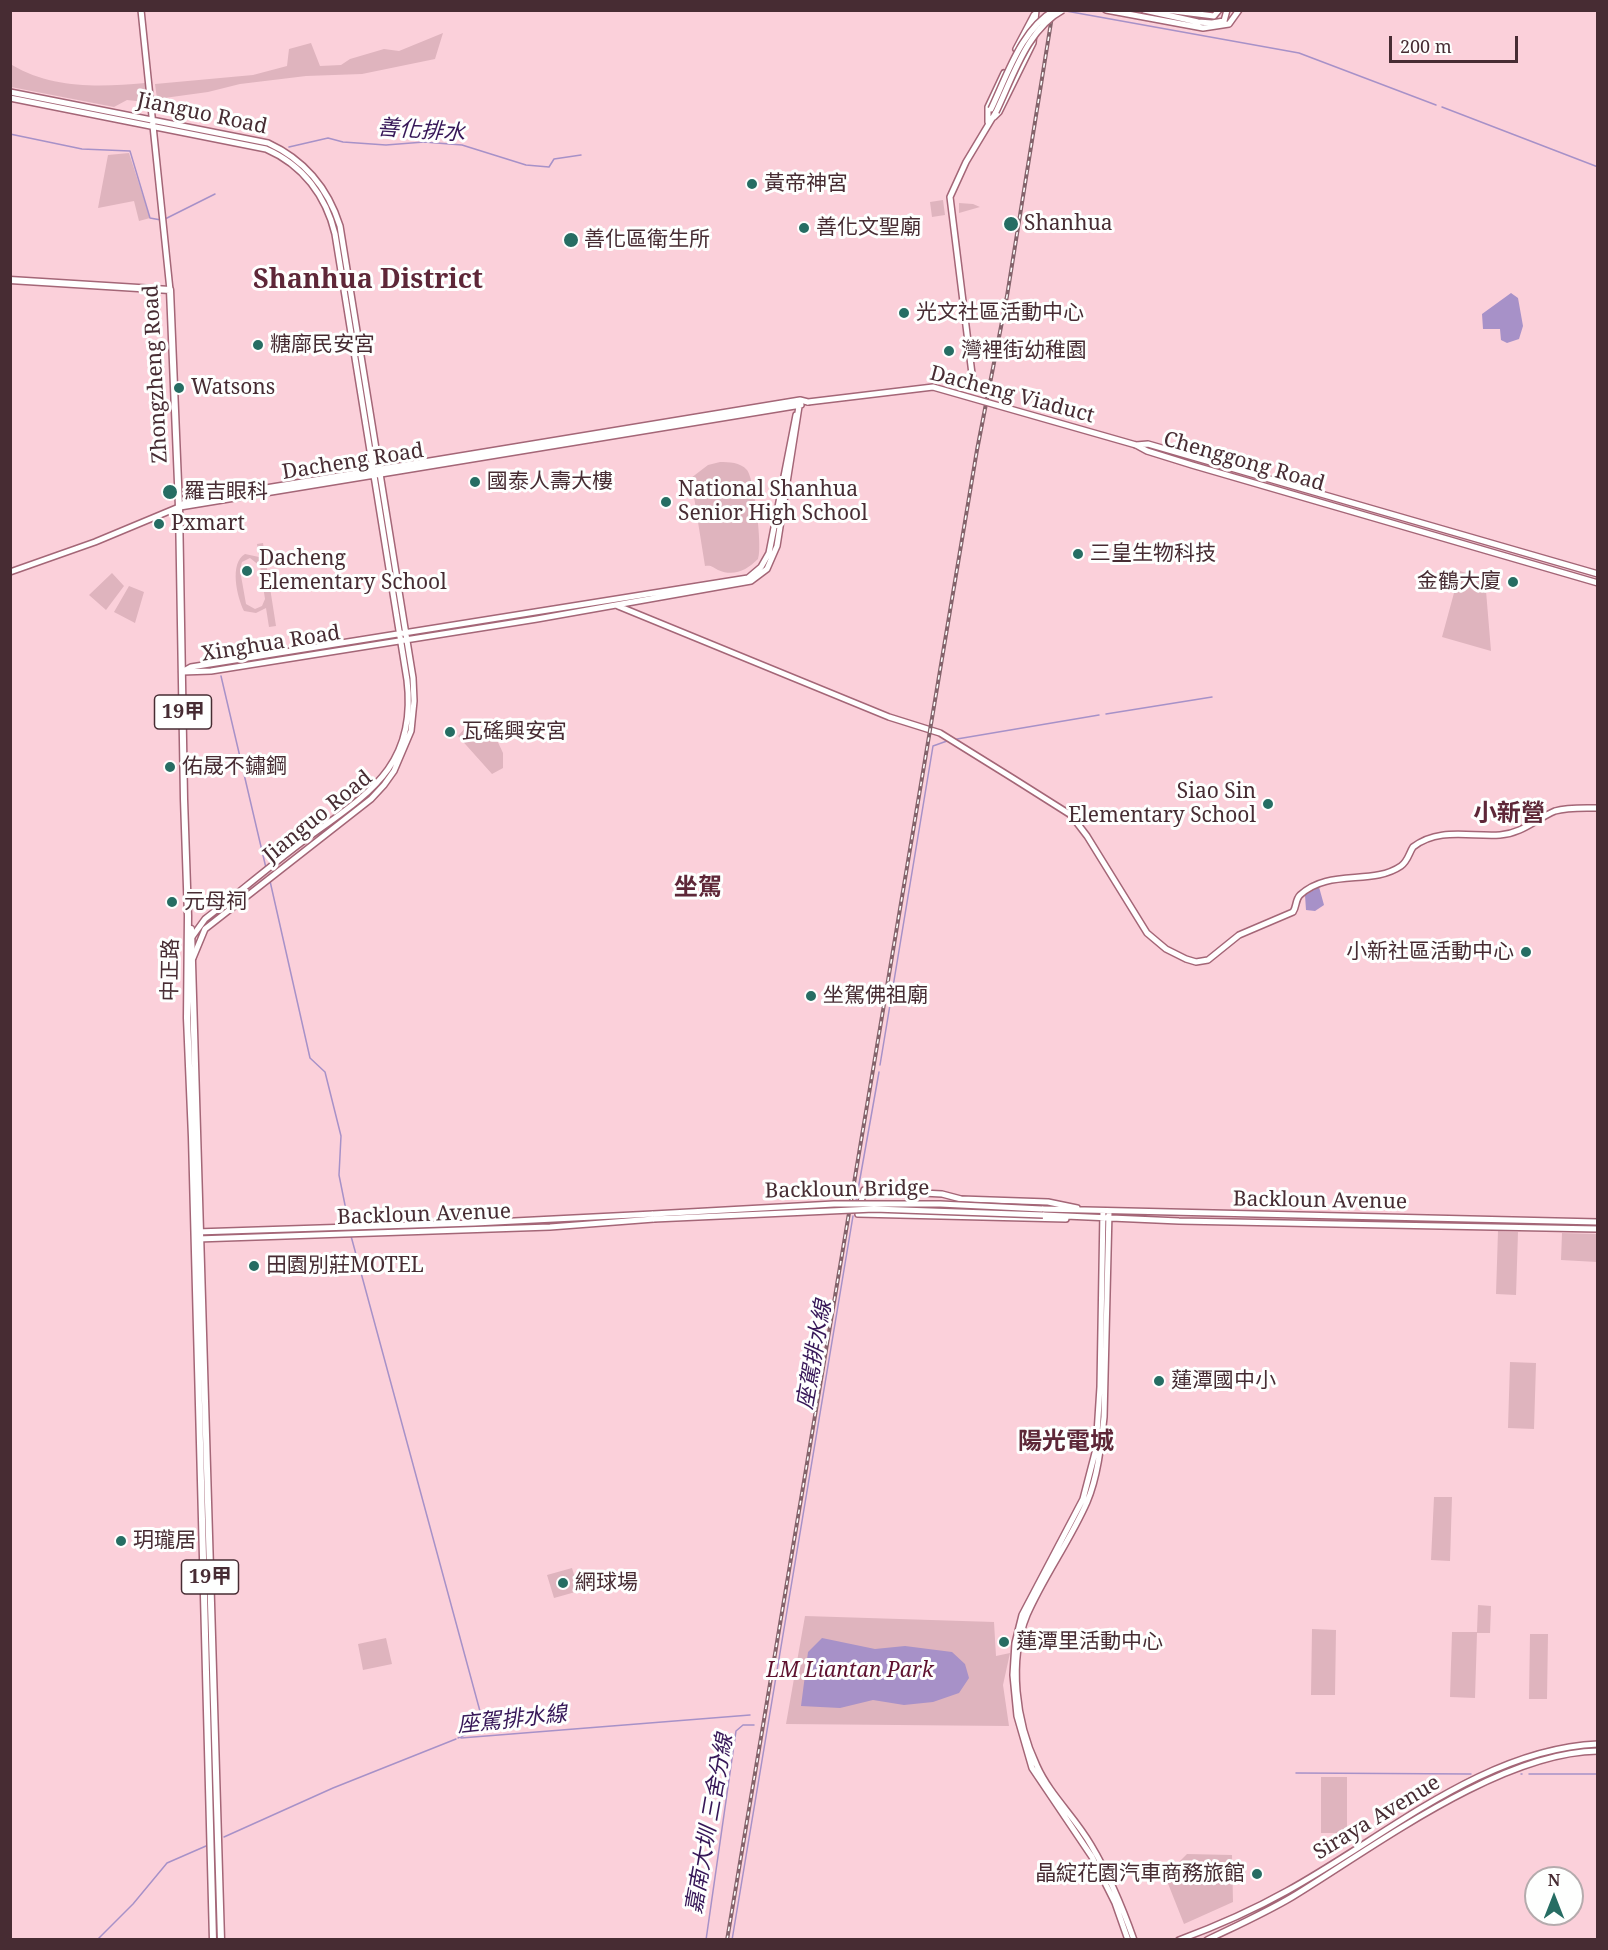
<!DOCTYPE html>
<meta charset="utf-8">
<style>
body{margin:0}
#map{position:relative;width:1608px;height:1950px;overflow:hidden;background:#fbd0da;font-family:"Noto Serif",serif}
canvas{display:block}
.frame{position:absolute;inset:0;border:12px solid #472c33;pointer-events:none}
.north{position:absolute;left:1524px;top:1866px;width:60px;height:60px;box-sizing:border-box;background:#fefffe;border:2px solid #b5abad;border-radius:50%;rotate:0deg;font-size:16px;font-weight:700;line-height:24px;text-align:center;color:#472c33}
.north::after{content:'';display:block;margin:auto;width:21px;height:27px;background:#266d63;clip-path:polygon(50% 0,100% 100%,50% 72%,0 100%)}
.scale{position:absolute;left:1389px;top:36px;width:129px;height:27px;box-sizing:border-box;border:3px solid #472c33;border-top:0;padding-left:8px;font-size:18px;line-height:21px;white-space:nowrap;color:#472c33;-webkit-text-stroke:4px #fefffe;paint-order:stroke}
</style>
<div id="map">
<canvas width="1608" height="1950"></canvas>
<div class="frame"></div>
<div class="north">N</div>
<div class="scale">200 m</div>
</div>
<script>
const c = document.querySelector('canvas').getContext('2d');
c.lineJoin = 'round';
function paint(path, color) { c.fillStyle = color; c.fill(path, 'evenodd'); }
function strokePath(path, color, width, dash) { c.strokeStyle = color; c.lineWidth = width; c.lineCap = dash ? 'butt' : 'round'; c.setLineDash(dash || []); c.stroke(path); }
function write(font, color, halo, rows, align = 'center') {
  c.font = font + ' "Noto Serif","Noto Sans TC",serif'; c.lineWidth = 6; c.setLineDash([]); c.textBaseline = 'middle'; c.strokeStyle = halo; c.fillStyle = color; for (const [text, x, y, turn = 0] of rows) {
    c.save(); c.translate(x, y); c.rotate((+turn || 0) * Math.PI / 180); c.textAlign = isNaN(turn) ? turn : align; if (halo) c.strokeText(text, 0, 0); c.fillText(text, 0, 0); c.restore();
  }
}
const green = new Path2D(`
 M443 33 435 59 362 74 306 76 240 84 208 92 157 99 155 84 253 75 287 66 289 49 311 43 320 66 341 65 350 59 384 49 399 51Z
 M12 65C52 89 101 87 145 83V102L127 100 114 107 11 87Z
 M129 153 150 218 139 221 134 201 98 208 108 155Z
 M943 200 945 215 932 217 930 202Z
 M959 203 973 204 980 207 959 213Z
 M720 462C729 462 740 462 747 470 754 478 763 548 758 559 747 570 734 577 718 570 712 567 712 565 705 566L691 478 708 465Z
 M263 543 276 626 269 627 266 608 256 613 244 611C237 597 229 563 245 554L259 557 257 544ZM250 558 260 566 265 599 262 606 255 609 246 604 240 570 242 562Z
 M1460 571 1485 579 1491 651 1442 637Z
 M112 573 124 586 106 610 89 595Z
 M129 586 144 592 135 623 114 612Z
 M466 727 496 738 503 753V768L492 774 458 736Z
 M1498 1231 1518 1232 1516 1295 1496 1294Z
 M1562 1233 1597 1234V1262L1561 1260Z
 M1510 1362 1536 1363 1534 1429 1508 1428Z
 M1434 1497H1452L1450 1561 1431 1560Z
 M572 1568 579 1591 554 1598 547 1575Z
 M1478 1605 1491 1606 1490 1633H1477L1475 1698 1450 1697 1452 1632H1477Z
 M805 1616 994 1622 996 1656 1010 1653 1003 1685 1009 1726 786 1724Z
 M1312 1629 1336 1630 1335 1695H1311Z
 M1530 1634H1548L1547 1699H1529Z
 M386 1638 392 1664 363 1670 358 1644Z
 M1321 1777H1347V1833H1321Z
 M1187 1854 1232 1855 1233 1902 1184 1924 1165 1876Z`);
const water = new Path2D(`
 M1511 293 1518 298 1523 326 1519 339 1507 343 1501 340 1500 329H1483L1482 314Z
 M1319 887 1324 905 1315 911 1306 910 1305 895Z
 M822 1638 875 1649 905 1646 952 1652 965 1664 969 1678 959 1693 933 1702 904 1705 873 1700 840 1708 801 1706 808 1652Z`);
const stream = new Path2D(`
 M1066 11 1299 53 1436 105
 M1442 107 1598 167
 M10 134 82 149 130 151 150 218 161 220
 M289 147 328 138 343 142 386 145 424 142 462 145 526 165 549 167 554 159 581 155
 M165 219 215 194
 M221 676 266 868
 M1106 714 1212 697
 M957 739 1099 715
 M270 881 310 1058 325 1072 341 1136 339 1175 349 1225
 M880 1065 933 746 947 741
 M856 1201 879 1072
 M351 1236 484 1726 458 1738
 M461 1738 750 1715
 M1296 1773 1471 1774
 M1478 1774H1479
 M1521 1774H1522
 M1529 1774H1598
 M224 1837 333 1788 456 1739
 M97 1940 133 1904 167 1863 206 1846
 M706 1940 736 1731 743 1725H754
 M732 1940 853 1216`);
const secondary = new Path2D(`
 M141 10 170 290
 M1106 10 1203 28 1229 24 1239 10
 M1144 10 1198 22 1212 23 1224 21 1227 10
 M1166 10 1214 16 1219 10
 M1016 49 1034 15
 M10 92 268 143C305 160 328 188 340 226L413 678 414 701 411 731 394 771 384 785 371 799 205 929 193 958
 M10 98 266 149C303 165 326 196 335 234L407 680C418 769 364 796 302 842 269 867 237 894 205 919L192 937
 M994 117 999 112 1033 43 1036 10
 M988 122V107L1004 73
 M973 382 950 197 966 162 996 112
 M1136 445 1147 451 1192 465 1598 583
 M1136 445 1148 444 1598 574
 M180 507 801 405
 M10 572 95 542 179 507 187 501 800 400 808 402
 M618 606 889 717 940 733 1014 779 1071 815 1087 836 1147 933 1166 949 1186 959 1196 962 1208 960 1239 935 1293 912C1297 906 1295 900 1300 895 1329 868 1372 886 1401 866 1408 861 1409 853 1413 847 1439 827 1470 837 1500 835 1523 833 1536 819 1555 811 1568 807 1584 808 1598 808
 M182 672 211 671 537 619 751 581 767 569 777 546 800 400
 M182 672 191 667 748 578 761 567 769 553 796 415
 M1042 1209 1598 1222
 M1103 1211 1100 1387 1096 1449 1083 1499 1022 1615 1015 1643 1013 1675 1017 1716 1032 1768 1092 1857 1115 1903 1128 1940
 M1109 1212 1104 1417C1101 1445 1098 1476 1087 1502 1070 1541 1044 1576 1027 1615 1008 1661 1016 1722 1037 1766 1050 1795 1075 1817 1091 1845 1109 1875 1122 1906 1134 1940
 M1043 1215 1179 1221 1598 1229
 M1066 1219 858 1214 864 1190 942 1194 961 1199 1048 1202 1077 1208
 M196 1232 475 1223 653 1214
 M197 1239 550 1227 654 1219
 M1179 1940C1217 1926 1253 1910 1287 1891 1384 1838 1483 1749 1598 1744
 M1207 1940C1236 1926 1265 1913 1292 1897 1374 1847 1500 1752 1598 1751`);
const primary = new Path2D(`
 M10 280 170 290 179 507 184 799 188 916 187 1018 192 1137 213 1940
 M191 929 221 1940`);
const rail = new Path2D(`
 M727 1940 977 450 1007 296 1053 10`);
const secondaryBridge = new Path2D(`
 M991 109C1007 76 1021 29 1055 10
 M996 112C1013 77 1027 29 1063 10
 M808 402 933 387 1136 445
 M653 1214 834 1204H940L1042 1209
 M654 1219 874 1209 1043 1215`);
const markers = [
 [752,184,6,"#266d63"],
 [1011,224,8,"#266d63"],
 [804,228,6,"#266d63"],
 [571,240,8,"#266d63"],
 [904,313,6,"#266d63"],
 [258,345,6,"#266d63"],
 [949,351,6,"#266d63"],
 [179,388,6,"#266d63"],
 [475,482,6,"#266d63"],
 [170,492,8,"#266d63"],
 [666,502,6,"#266d63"],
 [159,524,6,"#266d63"],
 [1078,554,6,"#266d63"],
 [247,571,6,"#266d63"],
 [1513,582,6,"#266d63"],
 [450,732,6,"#266d63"],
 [170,767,6,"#266d63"],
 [1268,804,6,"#266d63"],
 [172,902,6,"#266d63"],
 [1526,952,6,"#266d63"],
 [811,996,6,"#266d63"],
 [254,1266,6,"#266d63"],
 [1159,1381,6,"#266d63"],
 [121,1541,6,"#266d63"],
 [563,1583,6,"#266d63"],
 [1004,1642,6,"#266d63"],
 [1257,1874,6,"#266d63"]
];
const shields = [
 [183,712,57],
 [210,1577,57]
];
const shieldNames = [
 ["19甲",183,712],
 ["19甲",210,1577]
];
const streetNames = [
 ["Jianguo Road",202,114,12],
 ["Zhongzheng Road",156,374,-93],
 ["Dacheng Viaduct",1012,395,15],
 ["Dacheng Road",353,462,-9],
 ["Chenggong Road",1244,462,16],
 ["Xinghua Road",271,644,-9],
 ["Jianguo Road",318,817,-39],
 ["中正路",171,970,-89],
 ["Backloun Bridge",847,1190,-1],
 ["Backloun Avenue",1320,1201,1],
 ["Backloun Avenue",424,1215,-2],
 ["Siraya Avenue",1377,1818,-31]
];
const poiNames = [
 ["黃帝神宮",764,184],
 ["Shanhua",1024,224],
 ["善化文聖廟",816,228],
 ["善化區衛生所",584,240],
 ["光文社區活動中心",916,313],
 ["糖廍民安宮",270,345],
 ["灣裡街幼稚園",961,351],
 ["Watsons",191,388],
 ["國泰人壽大樓",487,482],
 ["National Shanhua",678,490],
 ["Senior High School",678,514],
 ["羅吉眼科",184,492],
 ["Pxmart",171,524],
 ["三皇生物科技",1090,554],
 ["Dacheng",259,559],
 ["Elementary School",259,583],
 ["金鶴大廈",1501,582,"right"],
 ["瓦磘興安宮",462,732],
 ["佑晟不鏽鋼",182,767],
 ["Siao Sin",1256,792,"right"],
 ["Elementary School",1256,816,"right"],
 ["元母祠",184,902],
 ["小新社區活動中心",1514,952,"right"],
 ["坐駕佛祖廟",823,996],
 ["田園別莊MOTEL",266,1266],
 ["蓮潭國中小",1171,1381],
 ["玥瓏居",133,1541],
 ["網球場",575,1583],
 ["蓮潭里活動中心",1016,1642],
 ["晶綻花園汽車商務旅館",1245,1874,"right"]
];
const parkNames = [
 ["LM Liantan Park",850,1671]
];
const waterNames = [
 ["善化排水",421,131,4],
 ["座駕排水線",815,1355,-80],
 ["座駕排水線",512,1720,-6],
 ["嘉南大圳 三舍分線",710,1824,-80]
];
const quarterNames = [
 ["小新營",1509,814],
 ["坐駕",698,888],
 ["陽光電城",1066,1442]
];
const districtNames = [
 ["Shanhua District",368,280]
];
paint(green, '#dfb4be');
paint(water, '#a791c8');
strokePath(stream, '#a791c8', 1.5);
strokePath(secondary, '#a46677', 8);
strokePath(primary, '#a46677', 9);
strokePath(secondary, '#fff', 5);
strokePath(primary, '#fff', 6);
strokePath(rail, '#84636b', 4);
strokePath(rail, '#fefffe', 1.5, [4.5]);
strokePath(secondaryBridge, '#a46677', 8, []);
strokePath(secondaryBridge, '#fff', 5);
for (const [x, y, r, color] of markers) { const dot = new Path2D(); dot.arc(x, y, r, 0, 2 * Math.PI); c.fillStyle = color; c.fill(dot); strokePath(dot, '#fefffe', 2); }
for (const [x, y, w] of shields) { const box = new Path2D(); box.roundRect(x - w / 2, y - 17, w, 34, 4.5); c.fillStyle = '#fefffe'; c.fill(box); strokePath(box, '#472c33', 1.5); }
write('bold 20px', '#472c33', null, shieldNames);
write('21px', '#472c33', '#fefffe', streetNames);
write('21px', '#472c33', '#fefffe', poiNames, 'left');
write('italic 21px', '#5f122f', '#fefffe', parkNames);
write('italic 22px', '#371758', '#fefffe', waterNames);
write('bold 24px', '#5e2738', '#fefffe', quarterNames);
write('bold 27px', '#5e2738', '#fefffe', districtNames);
</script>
